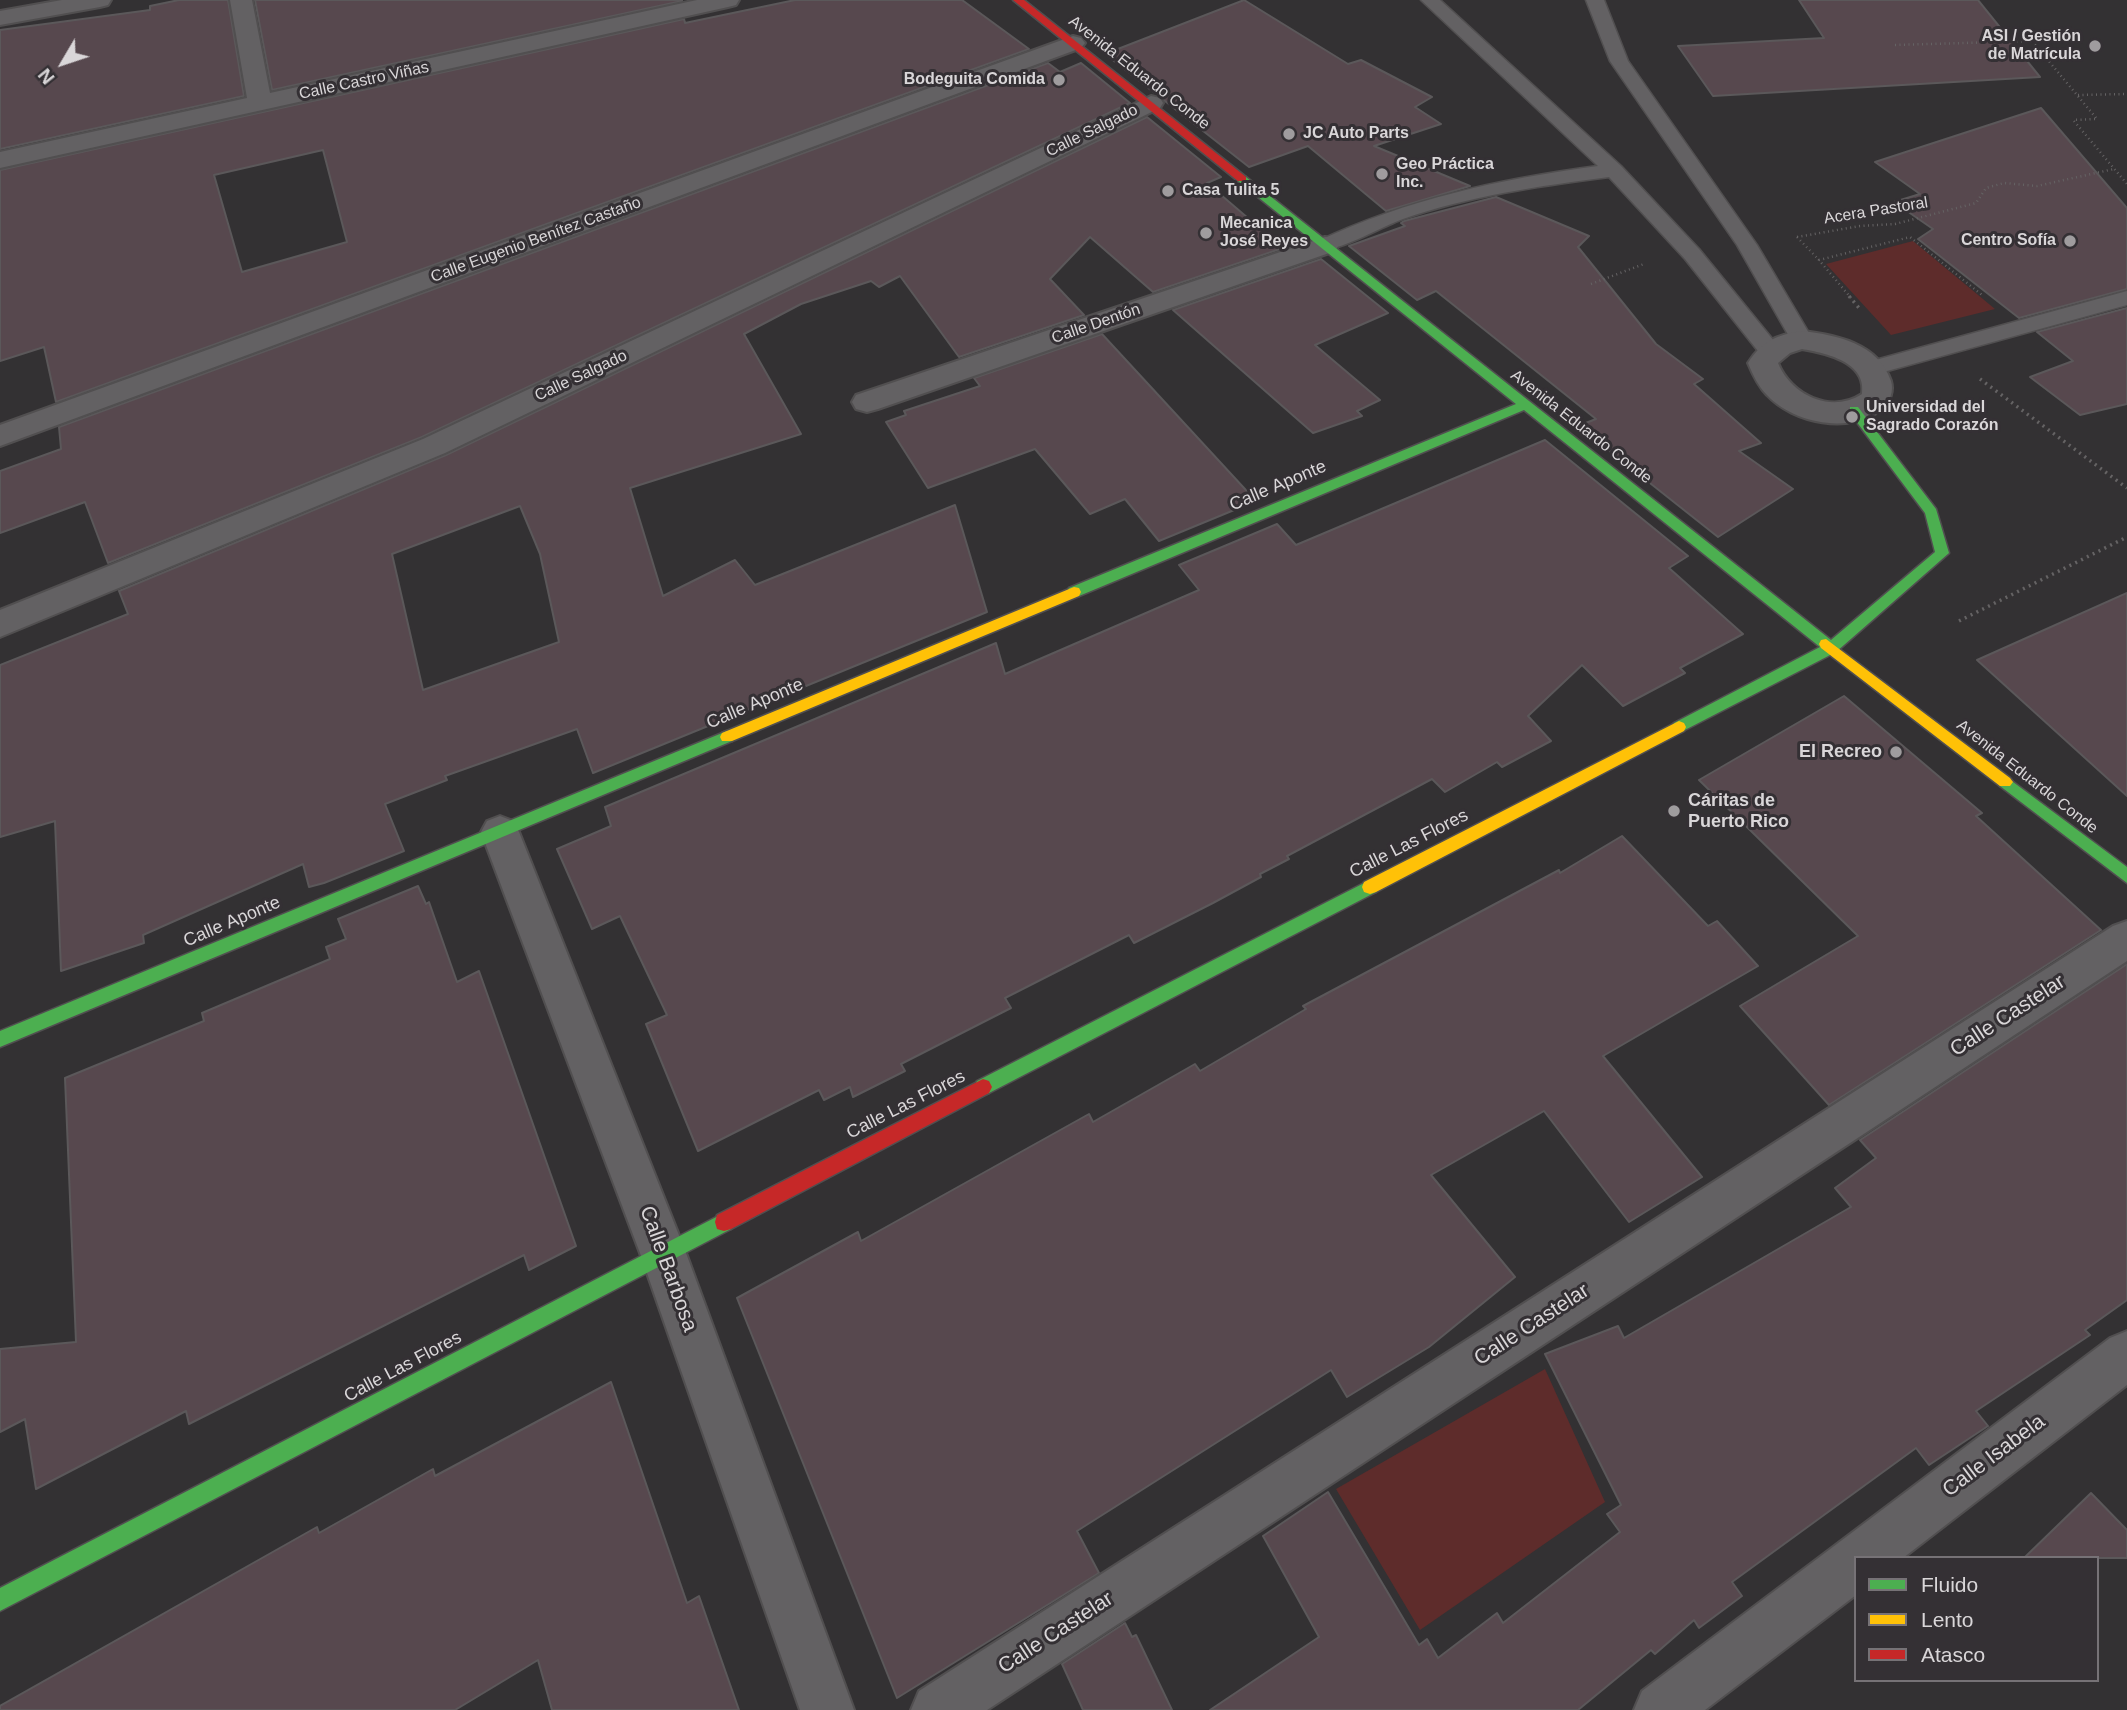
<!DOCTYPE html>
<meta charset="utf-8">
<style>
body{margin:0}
#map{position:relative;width:2127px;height:1710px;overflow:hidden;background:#333133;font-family:Helvetica,sans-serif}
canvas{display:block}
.legend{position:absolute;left:1854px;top:1556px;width:245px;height:126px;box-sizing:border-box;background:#343034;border:2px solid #767276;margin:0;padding:9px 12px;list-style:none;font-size:21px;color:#d9d6d8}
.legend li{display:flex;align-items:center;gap:14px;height:35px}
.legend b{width:35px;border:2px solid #767276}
.north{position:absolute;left:28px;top:28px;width:70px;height:70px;-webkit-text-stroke:5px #343034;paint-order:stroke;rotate:231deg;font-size:19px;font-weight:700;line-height:28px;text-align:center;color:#d9d6d8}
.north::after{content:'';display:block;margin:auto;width:24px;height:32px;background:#d9d6d8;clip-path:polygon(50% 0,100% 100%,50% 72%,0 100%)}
</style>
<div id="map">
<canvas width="2127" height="1710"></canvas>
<ul class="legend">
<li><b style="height:9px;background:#4caf50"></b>Fluido</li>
<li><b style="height:9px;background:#ffc107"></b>Lento</li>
<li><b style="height:9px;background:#c62828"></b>Atasco</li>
</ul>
<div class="north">N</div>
</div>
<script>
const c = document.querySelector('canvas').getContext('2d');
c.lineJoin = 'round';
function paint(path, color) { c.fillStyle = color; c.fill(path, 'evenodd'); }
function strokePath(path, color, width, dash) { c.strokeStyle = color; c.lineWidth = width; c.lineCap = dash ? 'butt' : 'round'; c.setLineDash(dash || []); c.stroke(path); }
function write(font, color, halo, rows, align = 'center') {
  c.font = font + ' Helvetica,sans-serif'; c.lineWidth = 6; c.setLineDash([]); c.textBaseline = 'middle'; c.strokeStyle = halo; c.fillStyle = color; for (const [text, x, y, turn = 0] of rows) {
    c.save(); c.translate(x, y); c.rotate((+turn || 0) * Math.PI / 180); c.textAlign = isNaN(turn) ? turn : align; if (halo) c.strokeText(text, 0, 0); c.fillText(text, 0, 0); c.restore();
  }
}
const green = new Path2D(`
 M1913 241 1995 309 1891 335 1826 264Z
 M1545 1369 1605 1502 1420 1630 1336 1489Z`);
const building = new Path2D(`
 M179 0H228L244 96 0 149V30L150 10V6Z
 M255 0H682V1L272 90Z
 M795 0H962L1029 49 56 402 44 347 0 361V170L684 19 685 23ZM323 150 347 242 242 272 214 175Z
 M1244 0 1348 64 1361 60 1432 97 1415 107 1441 124 1374 146 1470 186 1386 211 1308 146 1249 167 1105 54Z
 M1799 0H1978L2040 77 1713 96 1678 46 1824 38Z
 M1048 63 1060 72 1081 63 1130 103 422 437 108 563 85 502 0 533V471L61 449 59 427Z
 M2041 108 2127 208V289L2019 318 1918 239 1933 229 1894 202 1920 194 1875 162Z
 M1147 117 1221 177 1207 183 1283 248 1153 292 1090 237 1050 279 1084 315 959 357 900 276 879 287 871 281 801 304 744 334 801 434 630 488 663 596 735 560 755 585 955 505 987 612 593 773 577 729 445 776 447 780 385 804 404 851 324 883 309 887 303 864 143 935 144 943 61 971 55 821 0 837V665L128 614 119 591 446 455ZM520 506 540 554 559 642 423 690 392 554Z
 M1496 197 1589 236 1578 247 1656 344 1703 379 1694 384 1761 443 1739 451 1793 489 1718 537 1578 426 1596 419 1436 291 1417 300 1349 246 1405 226 1401 223 1404 221Z
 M1321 259 1388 313 1315 345 1380 400 1357 411 1362 416 1313 433 1173 310Z
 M2127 308V404L2080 415 2030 377 2073 361 2037 332Z
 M1102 334 1256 501 1159 541 1125 499 1090 514 1035 449 928 488 886 422 906 415 904 411 980 386 974 378Z
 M1545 440 1688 556 1669 568 1743 634 1680 668 1685 673 1623 706 1582 665 1528 716 1551 741 1502 767 1497 762 1445 792 1432 779 1287 856 1289 859 1260 874 1261 877 1213 903 1134 943 1129 935 1005 998 1011 1008 901 1064 905 1071 853 1097 850 1087 824 1100 819 1090 698 1151 646 1024 667 1015 620 916 592 929 557 849 611 826 605 807 996 643 1005 674 1199 590 1179 565 1277 524 1296 545Z
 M2127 593V796L1977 660Z
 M1844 696 1982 813 1976 816 2101 930 1829 1105 1740 1006 1858 936 1699 780Z
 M1622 836 1708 926 1717 921 1758 966 1603 1056 1702 1177 1629 1222 1544 1111 1431 1175 1515 1277 1429 1347 1347 1397 1331 1370 1077 1531 1099 1573 897 1698 737 1298 858 1232 861 1241 1089 1114 1093 1122 1195 1064 1200 1071 1306 1009 1303 1006 1559 870 1560 873Z
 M418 886 426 904 429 902 457 982 479 971 576 1246 529 1270 524 1255 189 1424 186 1411 36 1489 25 1419 0 1432V1349L76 1342 65 1078 204 1021 202 1013 330 959 326 947 346 939 338 919Z
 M2127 964V1300L2085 1330 2090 1335 1976 1411 1988 1426 1929 1465 1916 1448 1732 1582 1742 1596 1699 1628 1694 1620 1655 1654 1651 1650 1578 1710H1210L1319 1637 1263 1536 1328 1492 1419 1645 1427 1639 1438 1658 1497 1613 1503 1623 1620 1532 1607 1514 1621 1505 1545 1354 1618 1326 1624 1338 1851 1207 1835 1188 1876 1158 1860 1140Z
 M611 1382 687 1603 699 1596 739 1710H552L538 1660 455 1710H0V1706L317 1527 319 1533 433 1469 435 1476Z
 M2091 1493 2127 1530V1558H2024Z
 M1125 1623 1132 1637 1136 1635 1172 1710H1083L1062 1664Z`);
const pathFar1 = new Path2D(`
 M2032 41 2097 119 2073 120
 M1895 45 2032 41
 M2078 95 2127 94
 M2074 121 2127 184
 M1797 237 1860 226 1895 224 1976 203 1986 188 2004 183 2037 186 2114 169
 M1797 237 1819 260
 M1591 284 1644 264
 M1851 298 1819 260 1910 237 1982 295`);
const path = new Path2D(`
 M1849 296 1859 308
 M1980 379 2127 488
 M1959 621 2127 537`);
const lane = new Path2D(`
 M1421 0H1440L1621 166 1699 249 1778 346 1781 351 1778 356 1770 358 1762 356 1685 259 1609 177C1539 186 1469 196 1403 219 1382 226 1336 254 1318 249L1315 245 1318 241C1408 199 1500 179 1598 166Z
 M1586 0H1604L1628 61 1757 245 1813 340 1810 345H1794L1737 245 1610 61Z
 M2127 291V305L1869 376 1861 374 1858 369 1861 364Z`);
const street = new Path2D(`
 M62 0H111L108 5 100 7 0 25V11Z
 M230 0H252L270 93 697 0H739L736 5 728 7 0 168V152L247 98Z
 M1073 36 1081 38 1085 43 1081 48 0 446V425Z
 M1151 96 1160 98 1163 103 1160 108 445 453 0 637V610L423 439Z
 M1325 237 1335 239 1339 245 1335 251 878 409 867 412 856 409 852 402 856 395Z
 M1802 331C1836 335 1878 343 1891 381 1894 391 1890 402 1882 409 1850 435 1793 423 1767 395 1758 386 1753 375 1748 363 1762 341 1777 335 1802 331ZM1802 349C1826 353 1867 362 1862 394 1831 414 1791 395 1778 363L1790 353Z
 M500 816 513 821 519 832 686 1253 854 1710H800L640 1253 481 832 487 821Z
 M2127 921V961L987 1710H911L919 1691 2113 926Z
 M2127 1331V1385L1903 1558H1856V1595L1705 1710H1634L1642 1691 2110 1338Z`);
const fast = new Path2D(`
 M1238 177H1246L1831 640 1935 552 1925 513 1850 413V407H1858L1936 509 1949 553 1836 652 1679 733 1674 731 1672 727 1674 723 1820 647 1524 410 1079 596H1069L1067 592 1069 588 1516 404 1238 181Z
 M727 731 734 737 732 741 0 1047V1031Z
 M2005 776 2127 867V883L2000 786 1997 782 2000 778Z
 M1370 880 1376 882 1378 887 1376 892 989 1093 983 1095 977 1093 974 1087 977 1081Z
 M724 1213 731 1215 733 1222 731 1229 0 1611V1588Z`);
const slow = new Path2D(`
 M1074 587 1079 588 1081 592 1079 596 732 741H722L720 737 722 733Z
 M1826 639 2010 778 2013 782 2010 786H2000L1821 648 1819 644 1821 640Z
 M1679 721 1684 723 1686 727 1684 731 1376 892 1370 894 1364 892 1362 887 1364 882Z`);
const jam = new Path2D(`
 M1013 0H1024L1246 177V181H1238Z
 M983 1079 989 1081 992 1087 989 1093 731 1229 724 1231 717 1229 715 1222 717 1215Z`);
const markers = [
 [2095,46,7,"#9f9c9e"],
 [1059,80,7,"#9f9c9e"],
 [1289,134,7,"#9f9c9e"],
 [1382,174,7,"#9f9c9e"],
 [1168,191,7,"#9f9c9e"],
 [1206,233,7,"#9f9c9e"],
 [2070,241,7,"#9f9c9e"],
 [1852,417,7,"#9f9c9e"],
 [1896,752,7,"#9f9c9e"],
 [1674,811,7,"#9f9c9e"]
];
const farPoinames = [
 ["ASI / Gestión",2081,37,"right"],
 ["de Matrícula",2081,55,"right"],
 ["Bodeguita Comida",1045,80,"right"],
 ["JC Auto Parts",1303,134],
 ["Geo Práctica",1396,165],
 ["Inc.",1396,183],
 ["Casa Tulita 5",1182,191],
 ["Mecanica",1220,224],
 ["José Reyes",1220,242],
 ["Centro Sofía",2056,241,"right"],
 ["Universidad del",1866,408],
 ["Sagrado Corazón",1866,426]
];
const farStreetnames = [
 ["Avenida Eduardo Conde",1139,73,38],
 ["Calle Castro Viñas",364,81,-12],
 ["Calle Salgado",1092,131,-26],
 ["Acera Pastoral",1876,211,-9],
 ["Calle Eugenio Benítez Castaño",536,240,-20],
 ["Calle Dentón",1096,324,-19],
 ["Calle Salgado",581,376,-25],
 ["Avenida Eduardo Conde",1581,427,38],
 ["Avenida Eduardo Conde",2027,777,38]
];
const streetNames = [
 ["Calle Aponte",1278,486,-23],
 ["Calle Aponte",755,704,-23],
 ["Calle Las Flores",1409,844,-27],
 ["Calle Aponte",232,922,-23],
 ["Calle Las Flores",906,1105,-27],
 ["Calle Las Flores",403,1367,-28]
];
const poiNames = [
 ["El Recreo",1882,752],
 ["Cáritas de",1688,801,"left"],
 ["Puerto Rico",1688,822,"left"]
];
const nearStreetnames = [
 ["Calle Castelar",2008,1016,-33],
 ["Calle Barbosa",668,1269,70],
 ["Calle Castelar",1532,1325,-33],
 ["Calle Isabela",1994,1456,-37],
 ["Calle Castelar",1056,1633,-33]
];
paint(green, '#5e2c2b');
paint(building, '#57484e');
strokePath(building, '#5b585a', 2);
strokePath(lane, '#514f50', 3);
strokePath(street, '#514f50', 4);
strokePath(fast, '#514f50', 3);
strokePath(slow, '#514f50', 3);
strokePath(jam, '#514f50', 3);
strokePath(pathFar1, '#656364', 2.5, [1, 3.5]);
strokePath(path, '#656364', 3.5, [2, 4.5]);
paint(lane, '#636163');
paint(street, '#636163');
paint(fast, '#4caf50');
paint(slow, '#ffc107');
paint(jam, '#c62828');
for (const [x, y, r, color] of markers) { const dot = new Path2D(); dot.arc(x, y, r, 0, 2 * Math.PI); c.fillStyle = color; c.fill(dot); strokePath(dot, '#343034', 2.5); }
write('bold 16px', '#d9d6d8', '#343034', farPoinames, 'left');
write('16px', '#d9d6d8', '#343034', farStreetnames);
write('18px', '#d9d6d8', '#343034', streetNames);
write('bold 18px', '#d9d6d8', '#343034', poiNames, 'right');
write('21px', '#d9d6d8', '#343034', nearStreetnames);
</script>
